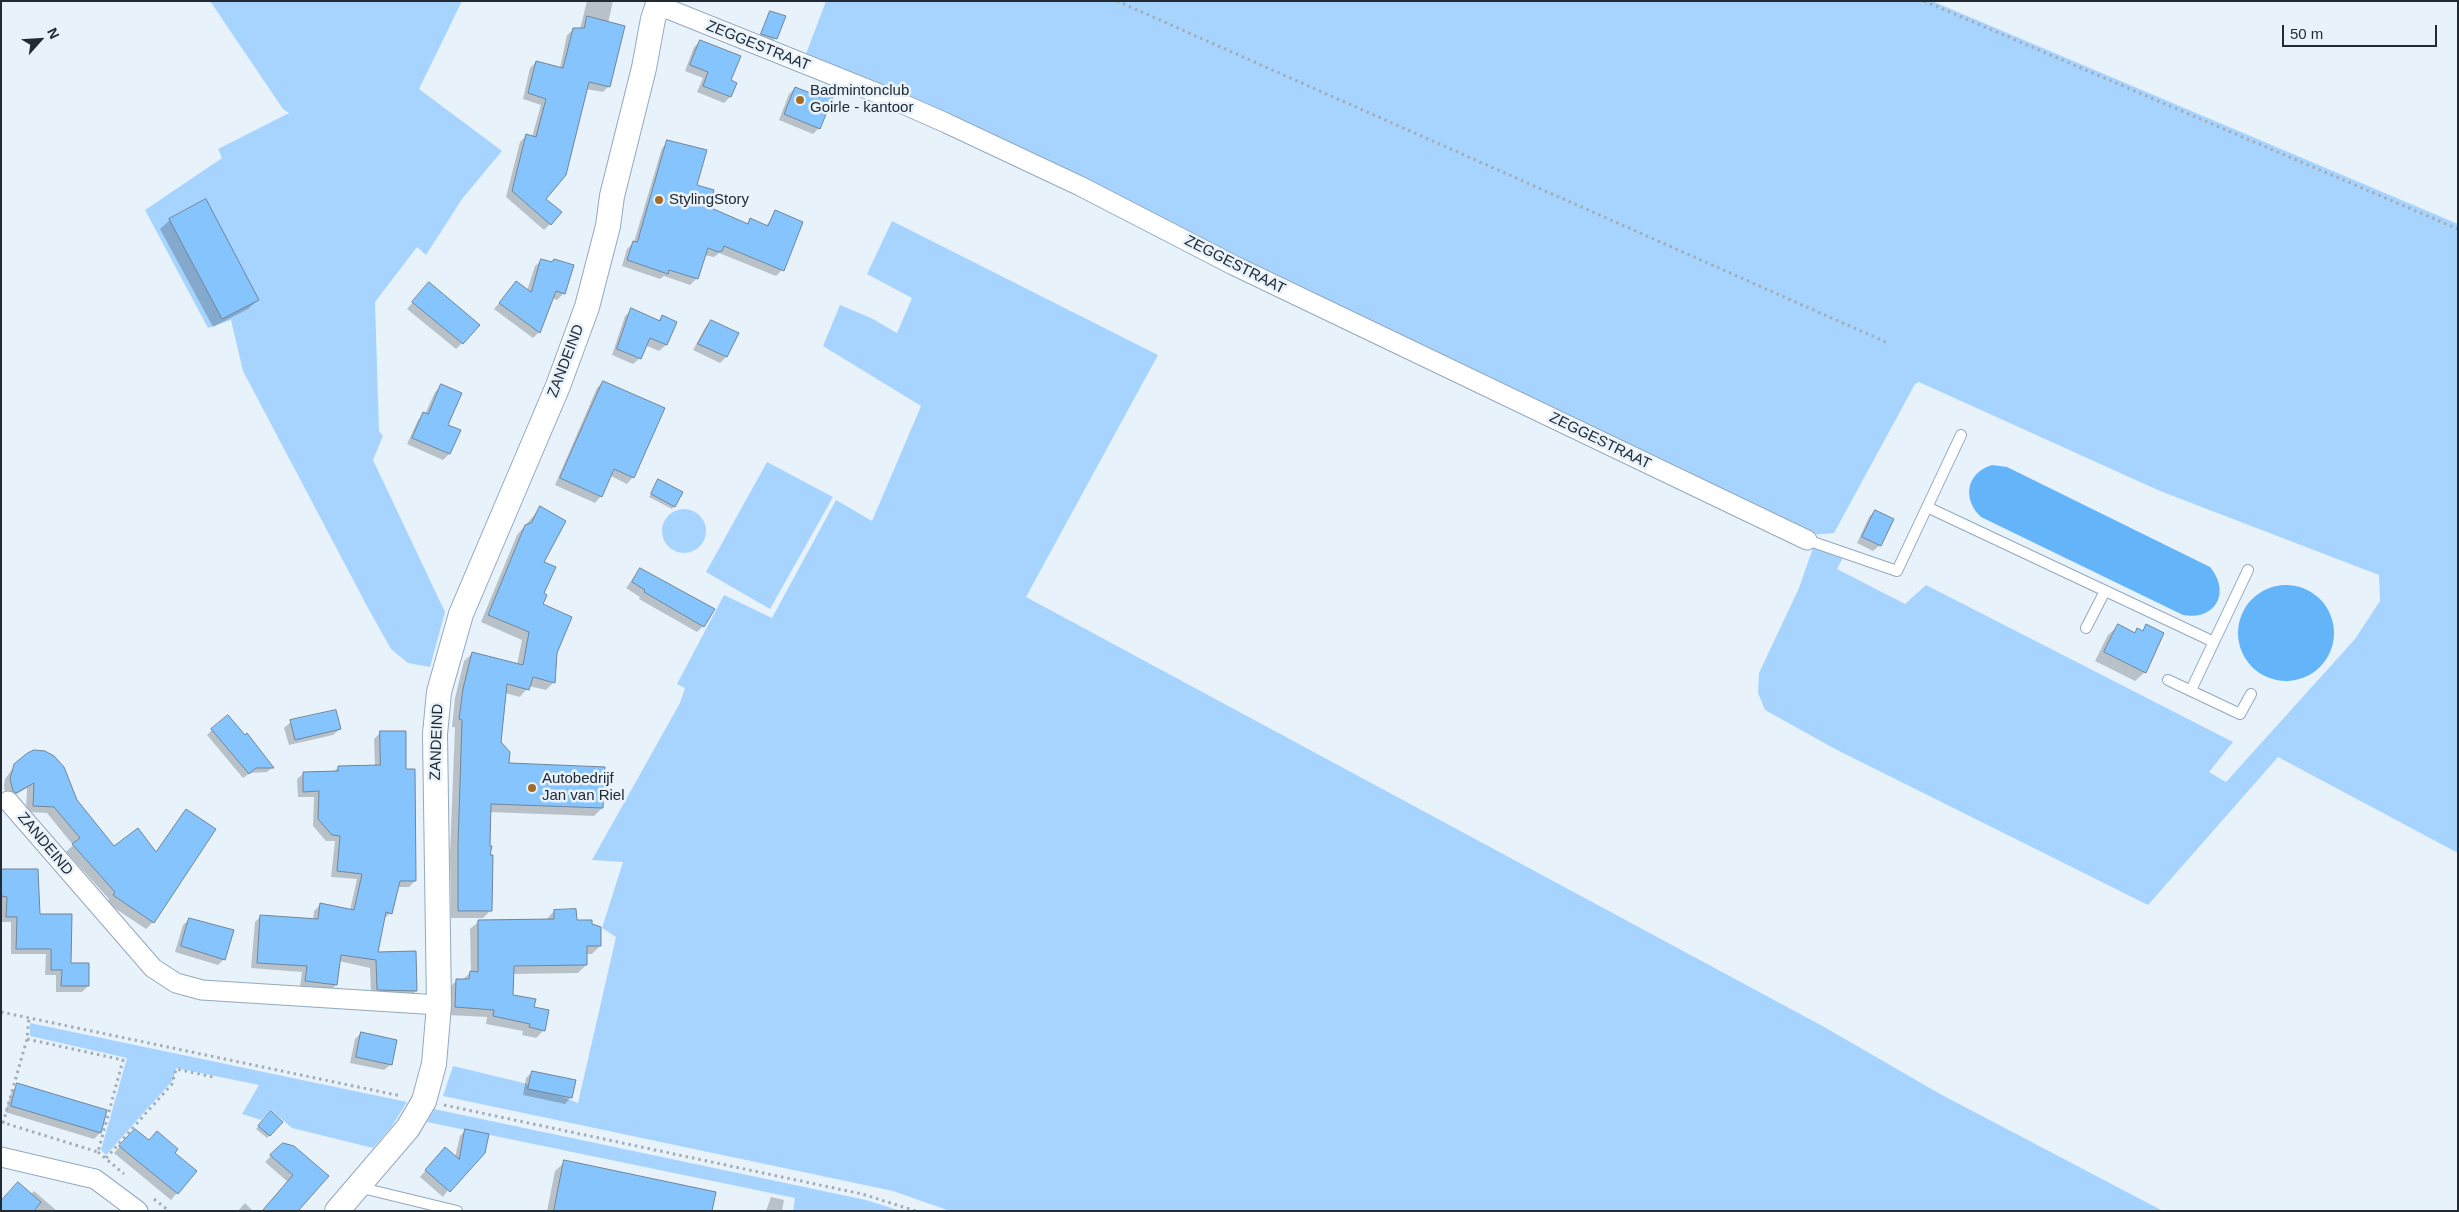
<!DOCTYPE html>
<style>
body{margin:0}
#map{position:relative;width:2459px;height:1212px;overflow:hidden;background:#e8f2fb;font-family:Arial,sans-serif}
canvas{display:block}
.frame{position:absolute;inset:0;border:2px solid #222b34;pointer-events:none}
.north{position:absolute;left:15px;top:15px;width:50px;height:50px;-webkit-text-stroke:4px #e8f2fb;paint-order:stroke;rotate:64deg;font-size:14px;font-weight:700;line-height:20px;text-align:center;color:#222b34}
.north::after{content:'';display:block;margin:auto;width:18px;height:22px;background:#222b34;clip-path:polygon(50% 0,100% 100%,50% 72%,0 100%)}
.scale{position:absolute;left:2282px;top:25px;width:155px;height:22px;box-sizing:border-box;border:2px solid #222b34;border-top:0;padding-left:6px;font-size:15px;line-height:18px;white-space:nowrap;color:#222b34;-webkit-text-stroke:4px #e8f2fb;paint-order:stroke}
</style>
<div id="map">
<canvas width="2459" height="1212"></canvas>
<div class="frame"></div>
<div class="north">N</div>
<div class="scale">50 m</div>
</div>
<script>
const c = document.querySelector('canvas').getContext('2d');
c.lineJoin = 'round';
function paint(path, color) { c.fillStyle = color; c.fill(path, 'evenodd'); }
function strokePath(path, color, width, dash) { c.strokeStyle = color; c.lineWidth = width; c.lineCap = dash ? 'butt' : 'round'; c.setLineDash(dash || []); c.stroke(path); }
function write(font, color, halo, rows, align = 'center') {
  c.font = font + ' Arial,sans-serif'; c.lineWidth = 5; c.setLineDash([]); c.textBaseline = 'middle'; c.strokeStyle = halo; c.fillStyle = color; for (const [text, x, y, turn = 0] of rows) {
    c.save(); c.translate(x, y); c.rotate((+turn || 0) * Math.PI / 180); c.textAlign = isNaN(turn) ? turn : align; if (halo) c.strokeText(text, 0, 0); c.fillText(text, 0, 0); c.restore();
  }
}
const green = new Path2D(`
 M210 1H462L419 89 502 151 462 199 426 255 417 247 375 302 379 431 383 436 373 460 445 612 430 667 408 663 391 649 368 608 243 371 231 320 208 328 145 210 222 158 218 149 289 113 283 109Z
 M826 1H1932L2458 224V853L2278 757 2148 905 1837 750 1765 710 1758 693 1759 673 1799 588 1813 548 1844 556 1837 569 1905 604 1926 585 2233 742 2209 772 2226 782 2355 639 2380 601 2379 575 2160 491 1919 382 1915 384 1834 533 1810 535 1462 369 1083 179 806 54Z
 M892 221 1158 355 1026 597 1826 1028 1940 1094 2163 1211H950L893 1191 443 1096 453 1066 536 1086 578 1103 616 937 602 928 623 862 592 860 680 703 685 688 677 684 724 595 772 618 836 500 872 521 921 406 823 346 840 305 871 318 897 333 912 298 867 274Z
 M767 462 833 497 770 609 706 572Z
 M662 531a22 22 0 1 1 44 0a22 22 0 1 1-44 0Z
 M30 1023 407 1102 392 1126 373 1148 292 1128 271 1110 261 1120 242 1114 259 1085 176 1068 173 1080 106 1155 101 1150 127 1058 30 1036Z
 M434 1109 866 1200 901 1211H793L795 1198 427 1122Z`);
const water = new Path2D(`
 M1992 465 2007 467 2210 567C2231 592 2216 621 2183 615L1981 517C1962 499 1966 473 1992 465Z
 M2238 633a48 48 0 1 1 96 0a48 48 0 1 1-96 0Z`);
const shadow = new Path2D(`
 M587 1H613L608 23 609 86 603 92 586 89 545 199 550 224 544 230 506 197 520 142 526 136 532 137 541 105 523 99 530 68 536 62 560 68 567 35 574 29H580Z
 M770 12 784 17 773 42 759 37Z
 M701 41 730 80 735 84 730 97 724 103 697 92 703 78 685 71 694 47Z
 M816 86 819 128 813 134 779 120 789 94 795 88 810 94Z
 M668 142 707 208 746 224 751 220 766 226 776 212 782 270 776 276 719 253 714 257 704 255 697 278 690 285 664 276 660 279 622 266 627 249 634 242 662 148Z
 M170 220 258 300 248 309 213 327 160 229Z
 M542 260 551 263 554 260 564 293 557 300 552 298 539 332 533 338 494 309 516 283 527 291 535 266Z
 M423 290 462 343 456 349 407 309Z
 M632 310 658 321 662 317 675 322 666 345 659 351 645 345 640 358 633 364 612 355 625 316Z
 M711 321 737 334 726 357 720 363 693 350 705 328Z
 M603 382 633 477 627 484 611 476 601 496 595 503 555 485 597 388Z
 M441 386 449 454 443 460 407 444 418 420 425 414 435 392Z
 M659 481 674 506 672 509 649 497Z
 M541 507 542 605 556 653 554 682 546 690 529 686 520 697 505 693 499 742 508 765 603 768 602 808 594 816 489 812 491 910 483 918H451L450 854 455 727H452L455 698 464 661 472 654 517 665 522 640 481 622 517 535Z
 M1875 511 1880 545 1873 551 1857 543 1869 517Z
 M640 569 713 609 703 626 697 632 639 599 640 597 626 588Z
 M2147 625 2145 672 2135 681 2095 661 2108 635 2118 626 2134 634 2138 630 2141 632Z
 M291 722 340 729 333 735 289 745 284 728Z
 M212 730 245 736 272 768 267 772 250 773 243 778 207 735Z
 M380 733 405 770 415 881 409 887H397L391 913 383 919 376 953 416 991 410 997 371 995 370 968 339 961 336 985 330 991 300 987 302 972 251 968 255 922 261 916 313 920 314 911 320 905 350 910 357 879 331 877 335 841H326L313 826 314 797H298L297 779 304 773 333 772 339 767 375 766 374 739Z
 M15 765 76 801 114 848 155 853 186 810 153 922 146 929 107 903 109 899 66 852 73 845 47 813 26 812 27 788 8 799 6 798 4 786 5 779Z
 M1 870 38 915 70 964 88 986 82 992H56V975H45L46 954H11V922H1Z
 M554 911 576 921 600 946 592 954H585L586 965 578 973 512 974 511 996 533 1008 544 1030 536 1038 522 1035 523 1031 486 1024 487 1017 447 1015 449 988 457 980H462L471 972 470 929 478 922 546 920Z
 M190 919 224 959 218 965 175 952 183 925Z
 M361 1033 391 1064 384 1070 350 1063 355 1039Z
 M532 1072 571 1097 565 1104 523 1095 526 1078Z
 M18 1085 100 1133 94 1139 5 1112 12 1091Z
 M271 1113 281 1122 267 1138 256 1129Z
 M466 1130 488 1135 443 1197 420 1177 439 1154 455 1157 460 1136Z
 M129 1136 149 1142 173 1153 195 1171 171 1200 114 1153Z
 M283 1144 293 1147 296 1211 288 1182 265 1162Z
 M565 1162 711 1211H547L555 1171Z
 M34 1191 57 1211H1L31 1194Z
 M771 1197 784 1200 782 1211H766Z
 M245 1203 253 1211H238Z`);
const building = new Path2D(`
 M770 11 786 16 777 39 761 34Z
 M587 16 625 26 610 87 589 82 566 175 546 199 562 212 551 225 512 191 526 134 536 137 546 99 528 93 536 61 563 68 573 28H584Z
 M700 40 741 56 731 80 737 83 731 97 703 86 708 72 690 65Z
 M816 85 835 92 820 129 784 114 795 87 813 94Z
 M667 140 707 150 697 185 714 190 709 207 748 224 750 218 768 226 775 210 803 222 784 271 724 246 722 251 718 252 708 248 698 279 669 270 668 274 627 260 633 241 637 242Z
 M206 199 259 300 222 319 169 219Z
 M541 259 552 262 554 259 574 265 565 294 556 291 540 333 499 303 516 281 531 292Z
 M429 282 480 325 463 344 412 302Z
 M631 308 660 321 662 315 677 322 667 345 650 338 641 359 617 349Z
 M711 320 739 333 727 357 698 344Z
 M603 381 665 408 634 478 614 469 602 497 560 478Z
 M441 384 462 393 448 425 461 430 450 454 412 438 423 412 428 414Z
 M658 479 683 492 675 507 651 494Z
 M540 506 566 521 544 562 556 567 544 593 547 595 543 604 572 617 557 653 555 683 533 677 529 690 507 684 501 742 510 752 509 763 605 767 603 808 491 804 490 846H492L490 855H493L492 911H458V846L462 720 459 719 463 689 472 652 523 665 529 632 488 615 525 525 531 523Z
 M1875 510 1894 519 1881 546 1862 537Z
 M640 568 715 609 704 627 644 592 645 590 632 582Z
 M2118 624 2135 633 2137 628 2143 631 2146 624 2164 633 2146 673 2104 652Z
 M336 710 341 729 295 740 290 720Z
 M228 715 245 735 247 733 274 768H256L249 774 211 729Z
 M380 731H406V769H415L416 881H400L392 914 386 912 378 952 416 951 417 991 377 990 376 960 341 955 337 985 305 981 307 966 257 963 260 915 318 919 320 903 354 910 362 874 337 871 340 836 332 835 318 819 319 791 303 792V772L338 771V766L380 765Z
 M34 750 45 751 54 756 64 767 77 800 114 846 138 828 156 852 186 809 216 829 154 923 113 895 115 892 72 844 80 838 54 807 33 806 34 783 16 793 13 791 10 779 14 764 26 754Z
 M1 869H38L40 914H72L71 963H89V986H61L62 970H51V949H16L17 917H6L7 897 1 896Z
 M576 909 577 920H592V924L601 927V946H587V965L514 966 513 995 536 999 534 1007 549 1010 545 1031 529 1027 530 1024 493 1016 494 1010 455 1007 456 979H469L470 971 478 972V920L554 919V910Z
 M189 918 234 930 225 960 181 946Z
 M361 1032 397 1040 392 1065 356 1057Z
 M532 1071 576 1080 572 1098 528 1089Z
 M17 1083 107 1110 101 1133 11 1106Z
 M271 1111 283 1122 270 1136 258 1126Z
 M135 1129 149 1140 157 1131 178 1149 175 1153 197 1171 178 1194 119 1146Z
 M465 1129 489 1134 485 1153 450 1192 425 1170 445 1147 459 1159Z
 M283 1143 294 1146 329 1176 298 1211H262L293 1175 270 1155Z
 M564 1160 716 1192 712 1211H554Z
 M18 1182 41 1202 34 1211H1V1201Z`);
const path = new Path2D(`
 M1117 1 1888 343
 M1924 1 2458 229
 M1 1012 401 1096
 M444 1105 862 1194 916 1211
 M1 1122 98 1152 123 1060 27 1039
 M3 1123 27 1039 29 1018
 M98 1152 124 1174
 M106 1158 172 1084 176 1069 213 1077
 M154 1199 169 1211`);
const service = new Path2D(`
 M1927 507 2214 642
 M1807 540 1897 571 1961 435
 M2086 628 2105 591
 M2168 680 2240 714 2251 694
 M2191 690 2248 570
 M358 1187 457 1211`);
const minor = new Path2D(`
 M658 5 887 97 946 123 1080 186 1233 265 1807 540
 M8 801 153 968 176 983 202 990 439 1005
 M1 1157 95 1179 138 1211`);
const tertiary = new Path2D(`
 M337 1211 408 1128 424 1101 434 1064 439 1005 435 734 439 692 461 614 558 386 587 307 608 226 612 196 644 68 653 19 659 1`);
const markers = [
 [800,100,5,"#a36b28"],
 [659,200,5,"#a36b28"],
 [532,788,5,"#a36b28"]
];
const streetNames = [
 ["ZEGGESTRAAT",758,46,22],
 ["ZEGGESTRAAT",1235,265,27],
 ["ZANDEIND",566,361,-69],
 ["ZEGGESTRAAT",1600,441,26],
 ["ZANDEIND",437,742,-88],
 ["ZANDEIND",45,844,50]
];
const poiNames = [
 ["Badmintonclub",810,91],
 ["Goirle - kantoor",810,108],
 ["StylingStory",669,200],
 ["Autobedrijf",542,779],
 ["Jan van Riel",542,796]
];
paint(green, '#a7d4ff');
paint(water, '#64b4fa');
paint(shadow, '#0003');
paint(building, '#86c4fd');
strokePath(building, '#6f859a', 1);
strokePath(service, '#92a9bf', 12);
strokePath(minor, '#92a9bf', 21);
strokePath(tertiary, '#92a9bf', 26);
strokePath(path, '#a3adb6', 3, [2.5, 4]);
strokePath(service, '#fff', 10);
strokePath(minor, '#fff', 19);
strokePath(tertiary, '#fff', 24);
for (const [x, y, r, color] of markers) { const dot = new Path2D(); dot.arc(x, y, r, 0, 2 * Math.PI); c.fillStyle = color; c.fill(dot); strokePath(dot, '#e8f2fb', 2); }
write('15px', '#222b34', '#e8f2fb', streetNames);
write('15px', '#222b34', '#e8f2fb', poiNames, 'left');
</script>
